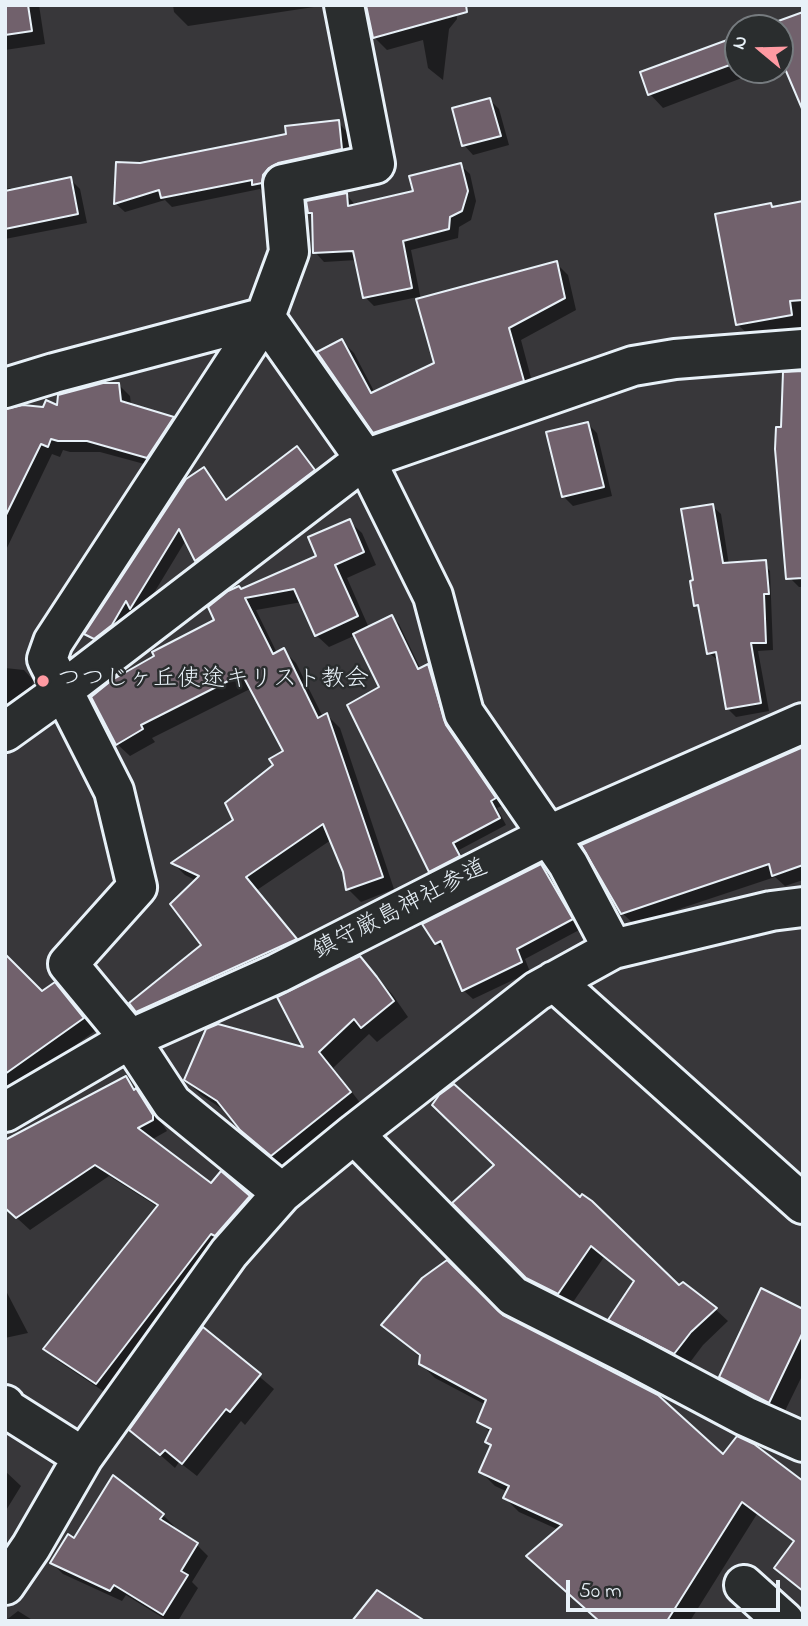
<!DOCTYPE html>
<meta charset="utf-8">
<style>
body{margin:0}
#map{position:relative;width:808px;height:1626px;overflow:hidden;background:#38373a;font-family:"Indie Flower",sans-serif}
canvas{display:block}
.frame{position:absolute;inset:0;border:7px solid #e8f1f8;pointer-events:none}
.north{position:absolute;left:724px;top:14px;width:70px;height:70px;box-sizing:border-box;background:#2a2d2e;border:2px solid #767b7f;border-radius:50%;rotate:289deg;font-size:19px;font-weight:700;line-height:28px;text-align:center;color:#e8f1f8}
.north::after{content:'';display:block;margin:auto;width:24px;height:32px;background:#ff9aa2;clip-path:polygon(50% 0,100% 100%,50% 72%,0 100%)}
.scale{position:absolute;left:566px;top:1580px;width:214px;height:32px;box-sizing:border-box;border:4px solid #e8f1f8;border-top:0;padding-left:9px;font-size:21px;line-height:24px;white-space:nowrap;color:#e8f1f8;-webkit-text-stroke:5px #2a2d2e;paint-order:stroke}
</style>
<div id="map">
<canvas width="808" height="1626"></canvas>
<div class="frame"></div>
<div class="north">N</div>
<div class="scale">50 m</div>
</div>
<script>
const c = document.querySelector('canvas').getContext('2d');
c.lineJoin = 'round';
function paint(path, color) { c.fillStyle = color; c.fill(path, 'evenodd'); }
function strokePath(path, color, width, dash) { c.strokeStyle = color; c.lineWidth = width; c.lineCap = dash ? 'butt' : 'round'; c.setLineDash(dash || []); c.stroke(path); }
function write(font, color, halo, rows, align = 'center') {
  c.font = font + ' "Indie Flower","Klee One",sans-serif'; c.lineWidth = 5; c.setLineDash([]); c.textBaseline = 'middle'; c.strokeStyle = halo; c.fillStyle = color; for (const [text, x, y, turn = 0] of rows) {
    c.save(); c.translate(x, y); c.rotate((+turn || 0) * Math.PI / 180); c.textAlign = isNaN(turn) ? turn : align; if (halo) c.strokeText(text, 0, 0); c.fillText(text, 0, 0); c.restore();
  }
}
const shadow = new Path2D(`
 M5 5H39L45 44 5 50Z
 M173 5H314V7L188 26 174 12Z
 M455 5 457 19 449 29 443 80 428 68 423 40 387 50 374 37Z
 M738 38V70H763L663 108 650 94 642 73Z
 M490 100 499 109 509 145 473 155 464 145Z
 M338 122 347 132 350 158 271 192 263 193 260 189 172 207 165 200 125 212 115 203 140 164 288 135Z
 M460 165 470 174 476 201 471 220 459 227 458 238 411 250 421 300 556 263 568 275 576 310 521 340 535 393 387 444 375 432 342 341 354 353 375 393 436 364 418 297 374 306 365 297 357 260 324 262 315 252 314 217 309 213 346 194 356 206 415 192Z
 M70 179 80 189 87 223 5 239V189L11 188 13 191Z
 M803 203V329L752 338 738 325 771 205 774 208Z
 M119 385 130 396 131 405 173 418 184 429 159 468 100 452H70L63 450 60 457 52 454 5 552V410L59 408Z
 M803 388V587H799L787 575 783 429Z
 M588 424 597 433 612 496 573 506 563 496Z
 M305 457 322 479 205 569 197 560 186 540 140 616 134 610 120 634 95 642 87 634 204 469 228 501Z
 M712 506 721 514 729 565 762 562 770 571 773 650 758 651 769 711 736 717 727 708 719 661 709 653 701 610 696 605 695 582Z
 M349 521 362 533 376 565 347 578 369 628 392 617 399 624 421 670 428 666 435 673 452 734 502 806 497 808 506 825 459 850 465 863 437 877 430 871 382 688 356 635 329 647 316 635 302 602 256 610 277 653 283 650 296 663 323 717 327 715 340 728 394 889 361 902 348 889 344 871 331 840 257 890 308 952 150 1024 138 1011 203 945 197 881 185 875 173 863 235 820 285 751 252 688 152 738 155 742 130 756 117 744 241 591 318 557Z
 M5 668 24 670 33 680 30 703 5 714Z
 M803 749V880L785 886 775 877 634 924 622 913Z
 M541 866 550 875 581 929 525 959 530 972 473 999 463 990 447 952 436 943Z
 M5 957 42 993 67 997 95 1031 5 1096Z
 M359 958 392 994 408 1017 377 1042 369 1034 333 1068 365 1109 288 1170 257 1145 227 1112 201 1095 186 1080 306 1050Z
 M126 1078 150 1105 167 1131 151 1140 211 1186 221 1174 261 1210 109 1395 58 1361 45 1349 158 1207 109 1176 30 1230 5 1207Z
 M496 1165 678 1288 715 1309 728 1321 703 1345 688 1365 623 1332 610 1319 636 1282 604 1257 571 1305 541 1290 455 1203Z
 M5 1289 28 1333 5 1338Z
 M803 1310V1374L783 1415 735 1391 721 1377Z
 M502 1317 724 1457 803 1483V1592L776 1568 795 1543 757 1514 690 1621H600L559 1530 519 1512 505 1498 508 1492 495 1486 481 1472 492 1447 487 1442 491 1433 479 1421 486 1405 435 1378 421 1364V1358L383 1325Z
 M203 1329 274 1389 245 1425 241 1421 197 1476 179 1462 175 1468 132 1430Z
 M5 1471 21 1486 5 1512Z
 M163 1515 174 1526 172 1529 197 1545 208 1556 192 1582 198 1588 178 1621H168L126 1595 122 1601 63 1574 52 1563 75 1540Z
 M18 1611 34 1621H5Z`);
const building = new Path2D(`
 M5 5H28L32 31 5 35Z
 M366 5H466L467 12 373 38Z
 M803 12V111L780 57V28H759Z
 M738 36V62L648 95 640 72Z
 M490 98 501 136 462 146 452 108Z
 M339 120 342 149 278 163 269 168 263 175 262 183 252 185V180L161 198 159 190 114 204 116 162 140 163 286 134 285 126Z
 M461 163 468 191 462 211 450 217 449 229 403 241 412 288 363 298 353 251 313 253 312 213H308L306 201 347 193 348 206 413 191 409 176Z
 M71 177 78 214 5 229V191Z
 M803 201V300L790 301 792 315 736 325 715 214 771 203 772 207Z
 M557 261 565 298 509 328 524 381 373 433 317 352 342 339 371 393 434 363 416 299Z
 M803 371V578L786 579 775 449 776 427H781L783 372Z
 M103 383H119L121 401 174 417 147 458 87 441H58L51 439 48 447 41 444 5 517V409L23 405 43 407 46 400 57 405 58 395Z
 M588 422 604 487 562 497 546 432Z
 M297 446 315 470 195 561 179 529 130 609 126 601 112 625 94 639 84 634 186 479 204 467 226 500Z
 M713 504 723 563 766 560 769 594H764L766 643H751L761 703 726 709 716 652 707 654 698 605 694 606 690 581 693 580 681 509Z
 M350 519 364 552 335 565 358 616 315 636 294 589 245 598 273 654 284 648 318 718 327 713 383 877 346 890 343 872 323 824 246 877 297 939 136 1012 129 1003 201 945 170 904 199 876 171 863 233 820 225 803 273 765 269 759 283 751 242 674 141 725 143 729 116 745 91 697 112 680 154 656 152 652 214 620 208 607 228 591 239 586 241 589 316 556 308 537Z
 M392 615 418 669 428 664 446 725 496 798 491 801 500 818 453 843 460 856 429 872 347 705 379 687 353 634Z
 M803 747V865L772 876 769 864 621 914 581 845Z
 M541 864 573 919 517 949 522 962 462 991 441 941 435 944 422 924Z
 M5 954 42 991 55 982 84 1018 5 1074Z
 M360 956 377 977 394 1001 361 1028 354 1019 319 1052 351 1092 271 1156 240 1130 217 1101 184 1080 206 1029 218 1024 303 1047 277 997Z
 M126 1076 134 1090 136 1088 153 1115V1120L138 1128 211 1183 221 1171 250 1196 215 1236 211 1234 96 1384 43 1349 158 1205 95 1165 16 1218 5 1208V1140Z
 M454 1084 580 1197 582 1194 592 1201 679 1285 683 1282 717 1308 691 1332 674 1354 608 1320 634 1281 591 1246 558 1294 526 1278 452 1203 494 1165 432 1105 439 1095Z
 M447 1260 503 1315 658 1395 723 1454 737 1436 754 1444 803 1481V1591L774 1568 794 1541 742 1502 667 1621H599L526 1556 562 1525 503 1498 509 1486 479 1472 491 1445 485 1442 491 1429 477 1422 486 1400 419 1364 420 1355 381 1325 422 1278Z
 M761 1288 803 1309V1332L769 1403 719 1377Z
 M203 1327 261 1374 230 1412 226 1409 182 1464 165 1450 160 1455 129 1430Z
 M113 1475 164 1514 160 1519 198 1543 181 1571 188 1575 163 1615 114 1585 110 1591 50 1563 68 1534 74 1538Z
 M377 1590 425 1621H352Z`);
const minor = new Path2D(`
 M265 317 365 459 433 596 464 713 568 864 613 949
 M5 388 54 373 265 317
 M5 732 62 691 365 459 633 366 675 359 803 349
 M554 981 803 1204
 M5 1112 130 1039 278 973 549 835 803 723
 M354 1134 513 1296 632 1356 745 1416 803 1442
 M282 1193 172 1103 130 1039 68 964 137 887 114 791 47 659 53 642 265 317 289 252 283 184 375 164 344 5
 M5 1405 7 1409 83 1457
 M5 1585 31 1547 83 1457 229 1253 282 1193 354 1134 537 991 613 949 771 911 803 907
 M744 1585 784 1621`);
const markers = [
 [43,681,7,"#ff9aa2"]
];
const poiNames = [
 ["つつじヶ丘使途キリスト教会",57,681]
];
const streetNames = [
 ["鎮守厳島神社参道",401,911,-27]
];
paint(shadow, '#0007');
paint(building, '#71616c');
strokePath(building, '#e8f1f8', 2);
strokePath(minor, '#e8f1f8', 44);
strokePath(minor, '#2a2d2e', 38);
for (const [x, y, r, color] of markers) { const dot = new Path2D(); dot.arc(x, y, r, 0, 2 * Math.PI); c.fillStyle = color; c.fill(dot); strokePath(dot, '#2a2d2e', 2.5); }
write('24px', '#e8f1f8', '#2a2d2e', poiNames, 'left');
write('24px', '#e8f1f8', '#2a2d2e', streetNames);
</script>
